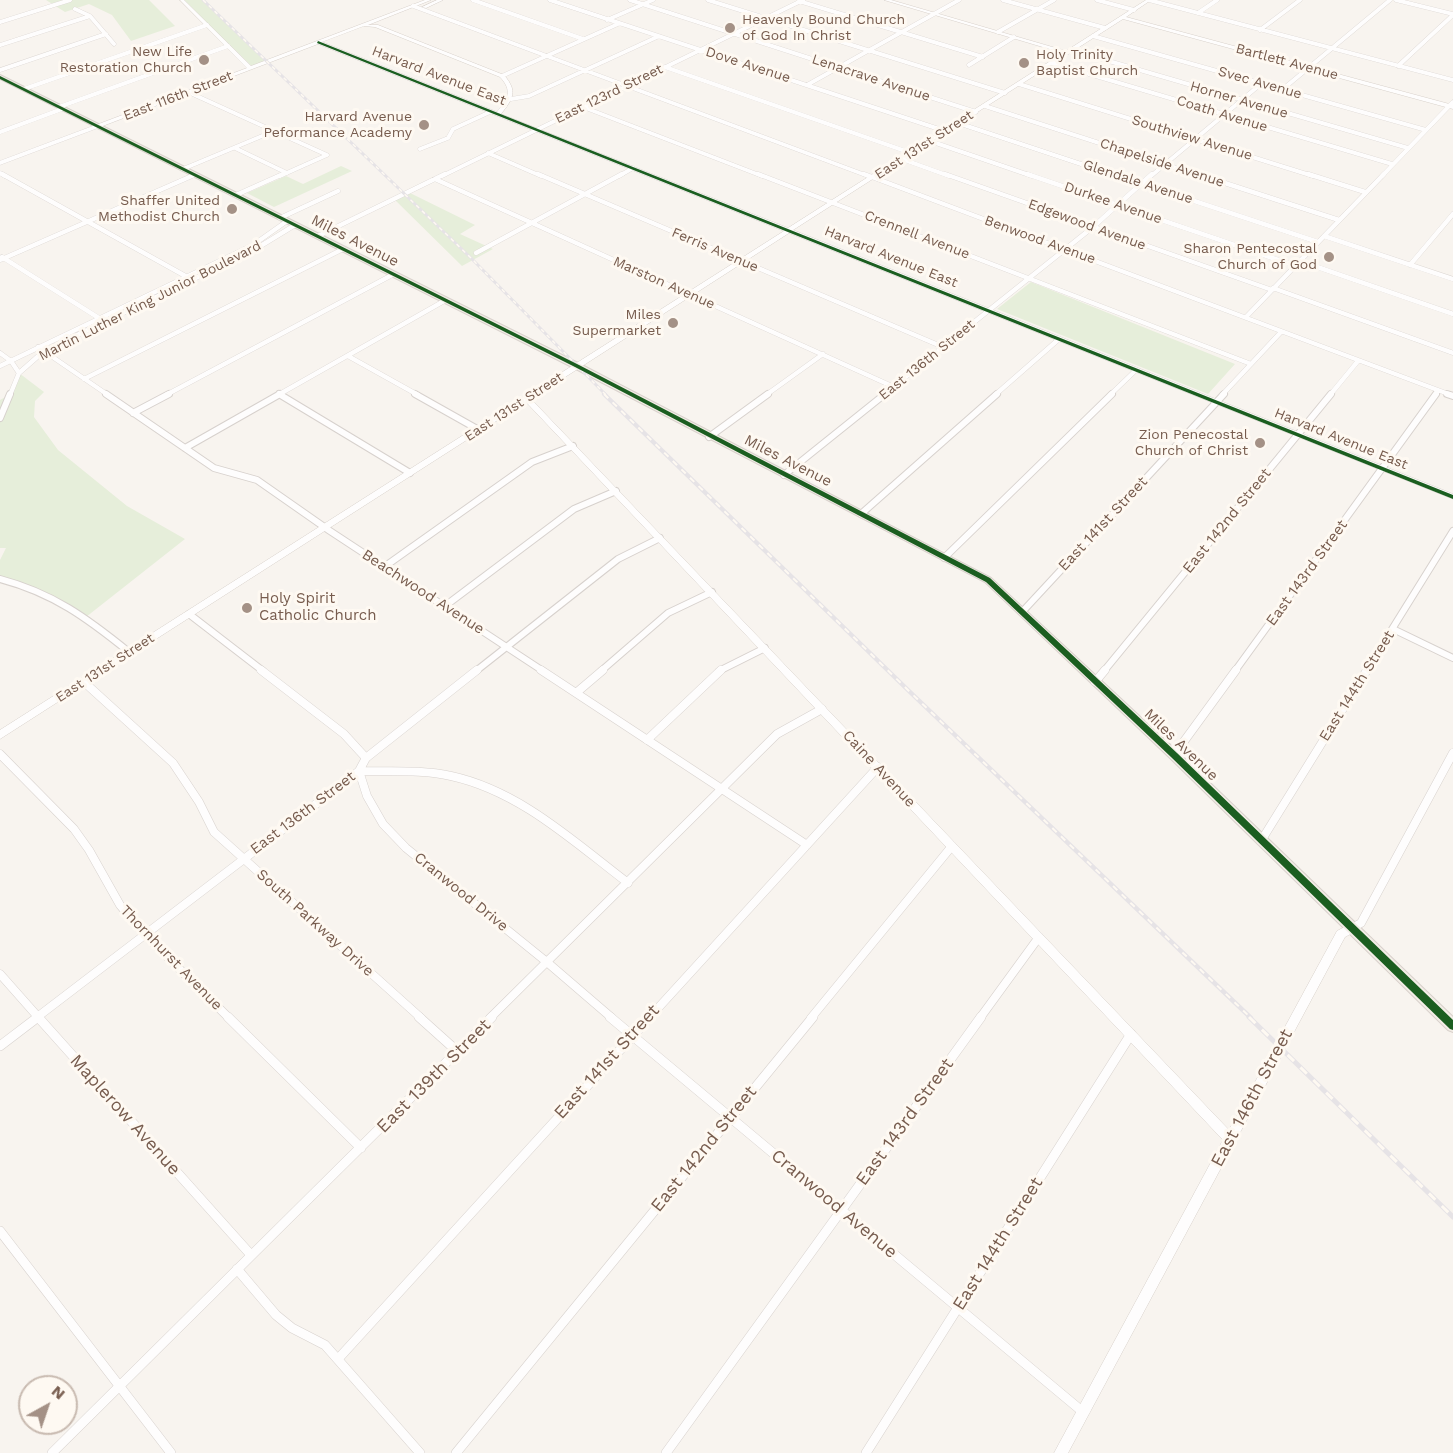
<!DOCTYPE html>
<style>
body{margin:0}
#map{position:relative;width:1453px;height:1453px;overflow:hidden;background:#f8f4ef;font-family:"Work Sans",sans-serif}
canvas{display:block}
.north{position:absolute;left:18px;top:1375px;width:60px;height:60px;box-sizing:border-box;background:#fef9f2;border:2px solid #c8bab0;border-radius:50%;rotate:40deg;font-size:16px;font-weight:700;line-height:24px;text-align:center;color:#775c4e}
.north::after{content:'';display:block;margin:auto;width:21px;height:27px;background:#a49186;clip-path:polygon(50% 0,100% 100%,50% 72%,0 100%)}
</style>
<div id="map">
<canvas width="1453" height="1453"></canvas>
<div class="north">N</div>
</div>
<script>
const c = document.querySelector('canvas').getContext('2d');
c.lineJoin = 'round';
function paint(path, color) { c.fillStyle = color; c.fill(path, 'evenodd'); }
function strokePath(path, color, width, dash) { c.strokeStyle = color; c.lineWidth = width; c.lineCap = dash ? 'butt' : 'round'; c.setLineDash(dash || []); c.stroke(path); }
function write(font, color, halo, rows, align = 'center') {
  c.font = font + ' "Work Sans",sans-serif'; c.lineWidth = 6; c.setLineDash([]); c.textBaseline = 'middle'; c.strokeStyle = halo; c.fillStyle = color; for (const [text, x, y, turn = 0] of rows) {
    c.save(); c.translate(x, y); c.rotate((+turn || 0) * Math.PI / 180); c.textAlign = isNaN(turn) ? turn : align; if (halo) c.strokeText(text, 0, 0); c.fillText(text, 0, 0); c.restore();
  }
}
const green = new Path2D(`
 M46 0H149L175 26 131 41 112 15 89 4 65 12Z
 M182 0H203L266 62 250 68Z
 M341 166 352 171 274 207 247 193 286 176 303 184Z
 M408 192 475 225 460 234 493 249 462 266 394 199Z
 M1031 282 1235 364 1208 394 997 309Z
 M19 373 44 392 35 401 34 417 58 450 127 506 185 539 86 617C61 597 31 588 0 579V560L6 548H0V400L11 394Z`);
const streetFar4 = new Path2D(`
 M473 0 583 39
 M550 0 945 131
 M630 0 976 112
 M708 0 1005 93
 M1003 0 1105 28
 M1097 0 1134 10
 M1149 0 1453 80
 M1396 0 1453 14
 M799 1 983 57
 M413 6 868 176
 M75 9 90 16 114 44
 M1198 13 1217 0
 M607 20 653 0
 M0 22 70 0
 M1260 30 1300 0
 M998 32 1054 0
 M1093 36 1426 130
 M0 45 90 16
 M1071 50 1408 148
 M1052 63 1392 164
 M969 65 1014 37
 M1398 66 1453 15
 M665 67 911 153
 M0 70 106 34
 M502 76 618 24
 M1019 84 1313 176
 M807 85 959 0
 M24 89 207 25
 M1283 89 1390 0
 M188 92 327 155
 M511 99 529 96 657 37
 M985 106 1201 176
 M59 107 228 46
 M583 107 762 176
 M958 123 1117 176
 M0 132 62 109
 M930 141 1032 176
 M235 148 287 173
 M420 149 448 138 453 129 490 112
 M488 153 541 176
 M902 159 949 176
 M0 163 98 126
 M183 169 274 131
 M0 173 5 176
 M280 176 327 155
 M442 176 803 0
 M619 176 633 168
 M1151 176 1262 83
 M1382 176 1453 102`);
const streetFar3 = new Path2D(`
 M2 174 189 278
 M538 174 943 347
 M758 174 1251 364
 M864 174 1451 395
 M945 174 1272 290
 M1027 174 1296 266
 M1113 174 1318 242
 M1197 174 1339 220
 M1308 174 1365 192
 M435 179 894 387
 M236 195 283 174
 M280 218 338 191
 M318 236 445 174
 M1324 236 1453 279
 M476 253 622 174
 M2 257 102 320
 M0 260 194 175
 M1300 261 1453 314
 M1410 265 1453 214
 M1273 288 1453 353
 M1246 317 1384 174
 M38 347 108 395
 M0 353 11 361 19 373
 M348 356 418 395
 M0 366 253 245 287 221
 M84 379 343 249
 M279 394 281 395
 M10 395 19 373 44 351 254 250 295 225
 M166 395 392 275
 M278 395 444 301
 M766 395 823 354
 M883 395 1093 227 1152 174
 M995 395 1059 339
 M1110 395 1136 370
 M1222 395 1281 332
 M1330 395 1358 361
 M1435 395 1438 391`);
const streetFar2 = new Path2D(`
 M106 394 214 468 257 480 330 531 543 671
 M279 394 410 473
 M415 394 479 430
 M1447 394 1453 396
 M133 413 169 394
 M0 418 10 394
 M709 437 768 394
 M185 448 280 394
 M784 475 885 394
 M861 514 997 394
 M944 558 1112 394
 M384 567 532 462 573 446
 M0 579C53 593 87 618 129 652
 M445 606 574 509 616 491
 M1023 611 1224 394
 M189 614 263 671
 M1393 629 1453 658
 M476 671 618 559 660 538
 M601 671 668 613 712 592
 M719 671 765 648
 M1104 671 1331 394
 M1235 671 1436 394
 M1366 671 1453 531`);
const streetFar1 = new Path2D(`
 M261 670 344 734 366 758
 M541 670 807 845
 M84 682 173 763 199 802 214 832 421 1018
 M1095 682 1105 670
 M576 693 603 670
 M647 740 721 670
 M0 754 74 829 89 850 120 905 145 935 229 1018
 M1174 755 1236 670
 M1261 841 1367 670
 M1352 928 1361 923 1453 753
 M0 974 39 1018
 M36 1018 359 771 366 758 477 670
 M490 1018 777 734 822 709
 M612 1018 548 963 406 848 383 824 367 796 359 771C389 772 421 769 451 776 520 791 574 842 628 883
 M649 1018 878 767
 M811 1018 952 846
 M980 1018 1039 937`);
const street = new Path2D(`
 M38 1017 251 1255
 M228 1017 361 1148
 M419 1017 458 1052
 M610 1017 1083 1412
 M0 1046 38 1017
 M0 1231 171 1453
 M237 1269 276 1315 292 1328 325 1345 420 1453
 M338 1359 650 1017
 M52 1453 492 1017
 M456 1453 813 1017
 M666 1453 981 1017
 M866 1453 1131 1034`);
const secondary = new Path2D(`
 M180 0H184L251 66 425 0H431L368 25H378L504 75C518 91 513 99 501 114L788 228 1063 53 884 0H891L1066 51 1146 0H1151L1126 17 1453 105V109L1123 19 793 230 1453 494V499L789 233 531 399 1229 1130 1337 931 1352 923 1356 925 1357 928 1356 931 1345 937 1068 1453H1054L1223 1140 526 402 0 739V730L784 231 318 44 100 127H96V125L247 68ZM364 26 375 27 500 77C513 91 508 99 497 112L322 42Z
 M437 0H443L426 8 422 7Z`);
const primary = new Path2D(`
 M0 75 580 364 991 578 1178 752 1453 1017V1032L1448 1030 1170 758 985 582 574 368 0 79Z`);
const railFar2 = new Path2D(`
 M203 0 471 258 606 395`);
const railFar1 = new Path2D(`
 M604 394 910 692 1251 1018`);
const rail = new Path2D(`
 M1249 1017 1453 1217`);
const cycleway = new Path2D(`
 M318 41 1453 495V499L317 43Z
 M0 76 579 365 990 578 1177 753 1453 1020V1030L1450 1029 1171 757 986 582 575 367 0 79Z`);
const markers = [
 [730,28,6,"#a49186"],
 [204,60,6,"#a49186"],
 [1024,63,6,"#a49186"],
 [424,125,6,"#a49186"],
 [232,209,6,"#a49186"],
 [1329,257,6,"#a49186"],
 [673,323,6,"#a49186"],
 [1260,443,6,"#a49186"],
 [247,608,6,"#a49186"]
];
const farPoinames = [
 ["Heavenly Bound Church",742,20,"left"],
 ["of God In Christ",742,36,"left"],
 ["New Life",192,52],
 ["Restoration Church",192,68],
 ["Holy Trinity",1036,55,"left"],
 ["Baptist Church",1036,71,"left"],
 ["Harvard Avenue",412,117],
 ["Peformance Academy",412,133],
 ["Shaffer United",220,201],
 ["Methodist Church",220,217],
 ["Sharon Pentecostal",1317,249],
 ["Church of God",1317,265],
 ["Miles",661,315],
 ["Supermarket",661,331],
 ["Zion Penecostal",1248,435],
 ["Church of Christ",1248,451]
];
const farStreetnames = [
 ["Bartlett Avenue",1287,62,15],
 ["Dove Avenue",748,65,18],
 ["Harvard Avenue East",439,76,21],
 ["Lenacrave Avenue",871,78,18],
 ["Svec Avenue",1260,83,16],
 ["East 123rd Street",609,94,-26],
 ["East 116th Street",178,96,-21],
 ["Horner Avenue",1239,100,16],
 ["Coath Avenue",1222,114,17],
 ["Southview Avenue",1192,138,17],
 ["East 131st Street",924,145,-33],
 ["Chapelside Avenue",1162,163,18],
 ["Glendale Avenue",1138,182,18],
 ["Durkee Avenue",1113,203,19],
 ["Edgewood Avenue",1087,225,20],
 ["Crennell Avenue",917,235,21],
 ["Benwood Avenue",1040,240,20],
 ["Ferris Avenue",715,250,23],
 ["Harvard Avenue East",891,257,22],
 ["Marston Avenue",664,283,24],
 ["Martin Luther King Junior Boulevard",150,301,-27],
 ["East 136th Street",927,360,-39],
 ["East 131st Street",514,407,-33],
 ["Harvard Avenue East",1341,439,22],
 ["East 131st Street",105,668,-33]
];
const streetNames = [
 ["Miles Avenue",355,241,27],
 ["Miles Avenue",788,461,27],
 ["East 142nd Street",1227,521,-51],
 ["East 141st Street",1103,524,-47],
 ["East 143rd Street",1307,573,-54],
 ["Beachwood Avenue",423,592,33],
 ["East 144th Street",1357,686,-58],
 ["Miles Avenue",1181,745,44],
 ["Caine Avenue",879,769,47],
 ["East 136th Street",303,813,-37],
 ["Cranwood Drive",461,892,39],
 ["South Parkway Drive",315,923,42],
 ["Thornhurst Avenue",171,958,46]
];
const poiNames = [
 ["Holy Spirit",259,599],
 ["Catholic Church",259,616]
];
const nearStreetnames = [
 ["East 141st Street",607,1062,-48],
 ["East 139th Street",434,1076,-45],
 ["East 146th Street",1252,1098,-62],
 ["Maplerow Avenue",125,1115,48],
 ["East 143rd Street",905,1122,-54],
 ["East 142nd Street",704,1149,-51],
 ["Cranwood Avenue",834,1204,40],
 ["East 144th Street",998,1244,-58]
];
paint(green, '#e6eeda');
strokePath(streetFar4, '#d7d1cd', 4.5);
strokePath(streetFar3, '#d7d1cd', 5);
strokePath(streetFar2, '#d7d1cd', 8);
strokePath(streetFar1, '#d7d1cd', 9);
strokePath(street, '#d7d1cd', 10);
strokePath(secondary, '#d8d1cb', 1);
strokePath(primary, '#d9d1cc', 2);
strokePath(streetFar4, '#fefdfd', 4);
strokePath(streetFar3, '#fefdfd', 4.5);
strokePath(streetFar2, '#fefdfd', 6);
strokePath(streetFar1, '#fefdfd', 8);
strokePath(street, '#fefdfd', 9);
paint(secondary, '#fefdfd');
paint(primary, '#f3eee7');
strokePath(railFar2, '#e6e3e6', 3);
strokePath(railFar1, '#e6e3e6', 4.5);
strokePath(rail, '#e6e3e6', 5);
strokePath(railFar2, '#fef9f2', 1.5, [4]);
strokePath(railFar1, '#fef9f2', 2, [6]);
strokePath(rail, '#fef9f2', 3, [9]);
paint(cycleway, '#1b5e20');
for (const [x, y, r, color] of markers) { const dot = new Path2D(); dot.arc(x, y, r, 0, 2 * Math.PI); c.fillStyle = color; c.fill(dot); strokePath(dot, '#fef9f2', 2); }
write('14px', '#775c4e', '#fef9f2', farPoinames, 'right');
write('14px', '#775c4e', '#fef9f2', farStreetnames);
write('15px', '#775c4e', '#fef9f2', streetNames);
write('15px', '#775c4e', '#fef9f2', poiNames, 'left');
write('18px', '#775c4e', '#fef9f2', nearStreetnames);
</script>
